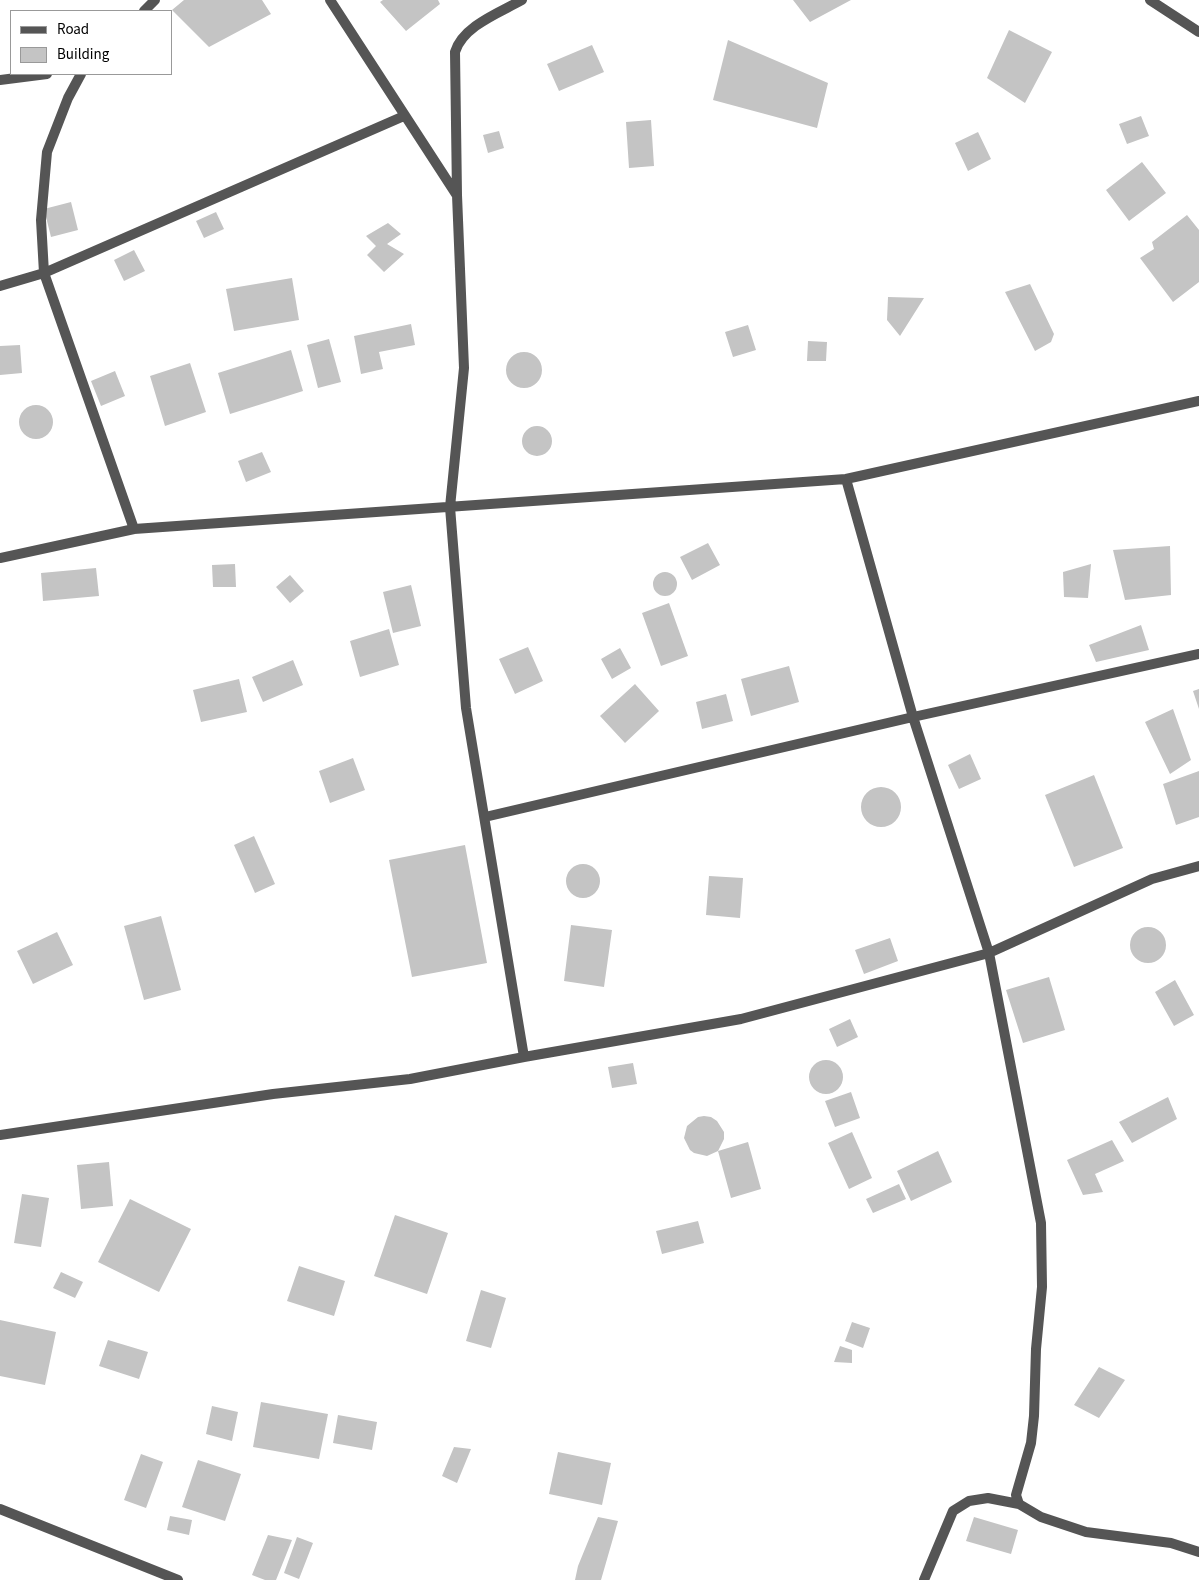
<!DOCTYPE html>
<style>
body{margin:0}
#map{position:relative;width:1199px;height:1580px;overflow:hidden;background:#fff;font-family:"Source Sans 3",sans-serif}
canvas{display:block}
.legend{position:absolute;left:10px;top:10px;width:162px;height:65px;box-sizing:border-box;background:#fff;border:1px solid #999;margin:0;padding:6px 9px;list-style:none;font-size:15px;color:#000}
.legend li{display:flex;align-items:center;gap:10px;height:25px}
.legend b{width:25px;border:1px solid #999}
</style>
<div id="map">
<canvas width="1199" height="1580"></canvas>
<ul class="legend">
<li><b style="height:6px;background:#555"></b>Road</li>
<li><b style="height:14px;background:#c4c4c4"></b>Building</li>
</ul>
</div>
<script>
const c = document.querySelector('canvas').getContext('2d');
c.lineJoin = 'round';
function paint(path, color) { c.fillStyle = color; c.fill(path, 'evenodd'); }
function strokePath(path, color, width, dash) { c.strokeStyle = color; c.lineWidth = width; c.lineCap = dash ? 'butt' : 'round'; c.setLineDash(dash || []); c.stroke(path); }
const building = new Path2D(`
 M184 0H262L271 14 209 47 172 10Z
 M383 0H438L440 4 406 31 380 2Z
 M793 0H851L810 22Z
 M1009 30 1052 52 1025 103 987 78Z
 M728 40 828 83 817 128 713 100Z
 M592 45 604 72 559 91 547 64Z
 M1141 116 1149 136 1127 144 1119 124Z
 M651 120 654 166 629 168 626 122Z
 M499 131 504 148 488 153 483 135Z
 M978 132 991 159 968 171 955 143Z
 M1142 162 1166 193 1129 221 1106 190Z
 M71 202 78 230 51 237 44 209Z
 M216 212 224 229 204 238 196 221Z
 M1187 215 1199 230V282L1173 302 1140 258 1154 249 1152 242Z
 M388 223 401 234 387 244 404 254 384 272 367 255 376 246 366 236Z
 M134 250 145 271 124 281 114 260Z
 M292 278 299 320 234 331 226 289Z
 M1030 284 1054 334 1051 342 1035 351 1005 292Z
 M888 297 924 298 900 336 887 320Z
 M411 324 415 345 379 352 383 369 361 374 354 336Z
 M748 325 756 350 733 357 725 332Z
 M329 339 341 382 318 388 307 345Z
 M808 341 827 342 826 361H807Z
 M20 345 22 373 0 375V346Z
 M291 350 303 391 230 414 218 373Z
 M506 370a18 18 0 1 1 36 0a18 18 0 1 1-36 0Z
 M190 363 206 412 165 426 150 376Z
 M115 371 125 396 101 406 91 381Z
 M19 422a17 17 0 1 1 34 0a17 17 0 1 1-34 0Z
 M522 441a15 15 0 1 1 30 0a15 15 0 1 1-30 0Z
 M262 452 271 472 246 482 238 461Z
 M708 543 720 565 692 580 680 557Z
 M1170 546 1171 595 1125 600 1113 550Z
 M235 564 236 587H213L212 565Z
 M1091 564 1088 598 1064 597 1063 572Z
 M96 568 99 596 43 601 41 573Z
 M653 584a12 12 0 1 1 24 0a12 12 0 1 1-24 0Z
 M290 575 304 591 290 603 276 587Z
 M411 585 421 626 393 633 383 592Z
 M669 603 688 656 661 666 642 613Z
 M1141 625 1149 650 1096 662 1089 645Z
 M389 629 399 665 360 677 350 641Z
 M528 647 543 681 515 694 499 659Z
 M620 648 631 668 612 679 601 659Z
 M293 660 303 685 263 702 252 677Z
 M789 666 799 702 751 716 741 679Z
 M239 679 247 712 201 722 193 690Z
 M635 684 659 711 625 743 600 716Z
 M1199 689V709L1193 691Z
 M726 694 733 721 702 729 696 702Z
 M1173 709 1191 760 1170 774 1145 722Z
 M970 754 981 779 959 789 948 765Z
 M353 758 365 790 330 803 319 771Z
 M1199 771V817L1176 825 1163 784Z
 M1094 775 1123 848 1074 867 1045 795Z
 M861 807a20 20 0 1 1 40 0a20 20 0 1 1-40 0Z
 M254 836 275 884 255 893 234 845Z
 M465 845 487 963 412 977 389 860Z
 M566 881a17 17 0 1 1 34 0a17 17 0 1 1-34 0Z
 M709 876 743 878 740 918 706 915Z
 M161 916 181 990 144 1000 124 926Z
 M571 925 612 930 604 987 564 981Z
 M1130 945a18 18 0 1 1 36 0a18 18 0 1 1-36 0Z
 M57 932 73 965 33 984 17 951Z
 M890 938 898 961 864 974 855 950Z
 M1049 977 1065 1030 1023 1043 1006 990Z
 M1175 980 1194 1015 1174 1026 1155 992Z
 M850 1019 858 1037 837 1047 829 1029Z
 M809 1077a17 17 0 1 1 34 0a17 17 0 1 1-34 0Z
 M633 1063 637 1084 612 1088 608 1067Z
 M851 1092 860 1118 835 1127 825 1101Z
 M1168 1097 1177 1119 1132 1143 1119 1122Z
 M704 1116 711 1117 717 1121 724 1132V1139L718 1151 748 1142 761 1189 731 1198 718 1151 707 1156 694 1153 690 1150 684 1138 687 1126 698 1117Z
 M852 1132 872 1178 849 1189 828 1143Z
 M1112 1140 1124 1161 1095 1174 1103 1192 1083 1195 1067 1160Z
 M938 1151 952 1182 911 1201 897 1171Z
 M109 1162 113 1206 81 1209 77 1165Z
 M899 1184 906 1199 873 1213 866 1199Z
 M22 1194 49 1198 41 1247 14 1243Z
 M130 1199 191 1229 159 1292 98 1262Z
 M395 1215 448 1233 427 1294 374 1276Z
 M698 1221 704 1243 662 1254 656 1231Z
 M299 1266 345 1281 334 1316 287 1301Z
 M61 1272 83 1282 75 1298 53 1288Z
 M481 1290 506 1298 491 1348 466 1341Z
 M0 1320 56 1332 45 1385 0 1376Z
 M852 1322 870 1328 863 1348 845 1341Z
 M108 1340 148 1352 139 1379 99 1366Z
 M840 1346 852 1350V1363L834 1362Z
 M1099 1367 1125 1380 1099 1418 1074 1405Z
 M261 1402 328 1414 319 1459 253 1447Z
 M212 1406 238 1412 232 1441 206 1434Z
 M338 1415 377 1422 372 1450 333 1443Z
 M454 1447 471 1449 457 1483 442 1476Z
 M558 1452 611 1463 602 1505 549 1494Z
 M141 1454 163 1462 146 1508 124 1500Z
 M198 1460 241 1474 225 1521 182 1507Z
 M170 1516 192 1520 189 1535 167 1530Z
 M598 1517 618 1521 601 1580H575L578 1566Z
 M974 1517 1018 1530 1011 1554 966 1541Z
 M268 1535 292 1540 276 1580H265L252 1575Z
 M297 1537 313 1543 299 1579 284 1573Z`);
const minor = new Path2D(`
 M330 0 456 194
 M522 0C499 13 463 26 455 52L457 195 464 368 450 507 466 708 524 1057 741 1019 989 953 1152 879 1199 866
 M1150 0 1199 32
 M144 11 155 0
 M81 74 68 98 47 152 41 220 44 273 134 529
 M0 80 47 74
 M0 286 44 273 404 116
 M0 558 134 529 846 479
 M485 817 913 717 1199 654
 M0 1135 273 1094 410 1079 524 1057
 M1019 1504 1016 1495 1031 1443 1034 1416 1036 1349 1042 1287 1041 1223 989 953 913 717 846 479 1199 401
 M0 1509 178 1580
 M924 1580 953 1511 969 1501 988 1498 1019 1504 1041 1517 1086 1532 1171 1543 1199 1552`);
paint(building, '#c4c4c4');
strokePath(minor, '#555', 10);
</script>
